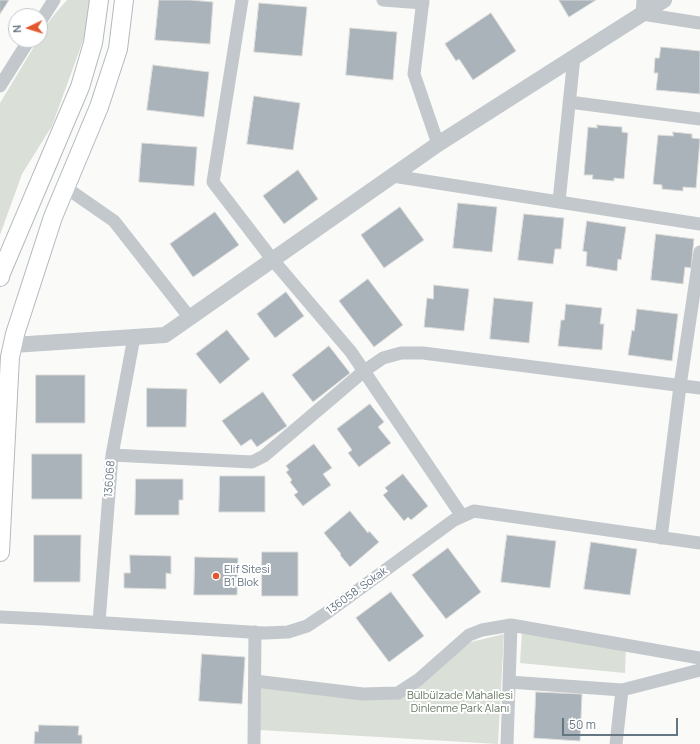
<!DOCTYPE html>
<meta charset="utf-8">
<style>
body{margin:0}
#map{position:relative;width:700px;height:744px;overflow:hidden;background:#fafaf8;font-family:Manrope,sans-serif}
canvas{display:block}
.north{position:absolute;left:8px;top:8px;width:40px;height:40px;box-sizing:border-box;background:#fff;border:1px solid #c1c8cd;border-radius:50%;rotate:266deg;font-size:11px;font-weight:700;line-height:16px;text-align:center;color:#657683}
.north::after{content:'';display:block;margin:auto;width:14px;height:18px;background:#e4572e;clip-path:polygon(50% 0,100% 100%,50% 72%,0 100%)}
.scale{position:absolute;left:562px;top:718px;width:116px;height:18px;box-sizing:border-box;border:2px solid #657683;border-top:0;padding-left:5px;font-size:12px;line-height:14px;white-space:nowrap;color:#657683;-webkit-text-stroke:3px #fff;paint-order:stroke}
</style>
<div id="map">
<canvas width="700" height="744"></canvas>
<div class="north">N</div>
<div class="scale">50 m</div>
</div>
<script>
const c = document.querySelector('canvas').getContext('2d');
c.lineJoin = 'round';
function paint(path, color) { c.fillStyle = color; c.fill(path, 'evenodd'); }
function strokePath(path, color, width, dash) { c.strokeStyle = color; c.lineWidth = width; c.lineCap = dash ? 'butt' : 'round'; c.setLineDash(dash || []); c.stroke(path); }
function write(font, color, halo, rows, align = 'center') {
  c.font = font + ' Manrope,sans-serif'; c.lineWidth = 4; c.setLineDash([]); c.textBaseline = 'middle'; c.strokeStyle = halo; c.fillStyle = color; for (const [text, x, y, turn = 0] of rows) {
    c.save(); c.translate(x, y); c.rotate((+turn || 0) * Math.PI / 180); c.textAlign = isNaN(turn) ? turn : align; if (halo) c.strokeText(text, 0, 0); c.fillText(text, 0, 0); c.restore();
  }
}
const green = new Path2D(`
 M67 0H90L84 38 52 126 22 174 0 235V103L38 40H40C40 30 60 8 67 0Z
 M522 632 626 645 625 673 520 663Z
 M504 634 498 744 260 730V688L403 696 471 642Z`);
const building = new Path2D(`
 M0 0H9L0 14Z
 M159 0H190L213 2 210 44 155 40Z
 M559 0H596L569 17Z
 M259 3 307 7 302 56 254 52Z
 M491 13 516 51 473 80 459 59 456 61 445 44Z
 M350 28 397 32 393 80 346 75Z
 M661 47 700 51V94L656 90 658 73H654L655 58H659Z
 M153 65 209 72 204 117 147 110Z
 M254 96 300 103 293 150 247 144Z
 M597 125 622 127V132L628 133 624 179 614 178V181L592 179 593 175H584L588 127 597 128Z
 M673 132 692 134V138L700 139 696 188 683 187V191L662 189V185L653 184 658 135 673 136Z
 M142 143 197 147 194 186 139 182Z
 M298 170 318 199 284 224 263 196Z
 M458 203 497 207 492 252 453 248Z
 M400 207 424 240 384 268 361 235Z
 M215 212 239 245 193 277 170 244Z
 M524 214 564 218 561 249H555L553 264 518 260Z
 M587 221 626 227 621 260 618 259 617 271 586 266 587 252 583 251Z
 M656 234 694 239 691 268 685 267 683 284 651 280Z
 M368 279 403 325 374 347 339 301Z
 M434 285 469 289 464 331 424 327 427 298 433 299Z
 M286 292 304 316 275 338 257 314Z
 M494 298 533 302 529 343 490 339Z
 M566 304 602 308 600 324H604L602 350 558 346 561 320H564Z
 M637 309 678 314 672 361 628 355 632 330 634 331Z
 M227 330 250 359 220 384 196 354Z
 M329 346 350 373 313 402 292 375Z
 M36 375H85V423H36Z
 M147 388 187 389 186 427H147Z
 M263 392 287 426 257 447 251 439 241 446 222 421Z
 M370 404 384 422 378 427 391 443 359 467 348 453 352 450 337 429Z
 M314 444 332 468 323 474 331 485 303 506 294 495 298 492 290 482 292 480 286 472 289 470 286 466Z
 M32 454H82V499H32Z
 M403 474 428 506 411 520 408 517 404 521 383 495 388 491 385 488Z
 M220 476H265V512H219Z
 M136 479H183V500H179V515H135Z
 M350 511 368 533 369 531 379 542 350 567 340 555 341 554 324 533Z
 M34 535H81L80 582H34Z
 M507 535 556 541 550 588 501 582Z
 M591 542 637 549 630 595 584 589Z
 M448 548 481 592 446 619 412 575Z
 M262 552H298V596H262Z
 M130 555 171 556V574L166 573V589L124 588V573H130Z
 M195 557 238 558 237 595H194Z
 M391 592 424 636 389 662 356 618Z
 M202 654 245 657 242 704 199 701Z
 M536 692 582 694 580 741 534 738Z
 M39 725 79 726 78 735H82V744H34L35 731 38 732Z`);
const minor = new Path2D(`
 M242 0 213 182 272 259 351 352 462 516
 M383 0 423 3
 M423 0 414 74 438 144
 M643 0 642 14 700 23
 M40 22 54 0
 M0 86 29 40
 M569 102 700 119
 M393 176 700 224
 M65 187 114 221 190 318
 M559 201 574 57
 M112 455 252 462 264 456 364 371 383 358 401 353H423L700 388
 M661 538 680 386 700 252
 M0 617 43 619 265 633 288 632 307 626 328 612 454 520 474 511 700 543
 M99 622 112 455 134 337
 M255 681 363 694 398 693 418 680 469 635 482 630 511 625 700 658
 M509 682 622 690 700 670
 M254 744 255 632
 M507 744 511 625
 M616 744 622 690`);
const tertiary = new Path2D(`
 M13 345 165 335 438 144 664 0`);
const secondary = new Path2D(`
 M0 277 1 273 80 87 93 43 99 0
 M0 552 10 357 15 334 53 217 99 107 118 49 124 0`);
const markers = [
 [216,576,4,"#e4572e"]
];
const streetNames = [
 ["136068",110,479,-86],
 ["136058. Sokak",357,591,-36]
];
const poiNames = [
 ["Elif Sitesi",224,570],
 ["B1 Blok",224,583]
];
const parkNames = [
 ["Bülbülzade Mahallesi",460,696],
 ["Dinlenme Park Alanı",460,709]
];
paint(green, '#dadfd7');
paint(building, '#aab3b9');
strokePath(building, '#dcdcda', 1);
strokePath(secondary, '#b3babf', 20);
strokePath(minor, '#c3c8cc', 13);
strokePath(tertiary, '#c3c8cc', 16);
strokePath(secondary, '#fff', 18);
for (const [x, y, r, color] of markers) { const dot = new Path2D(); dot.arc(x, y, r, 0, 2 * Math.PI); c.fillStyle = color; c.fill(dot); strokePath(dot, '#fff', 1.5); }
write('11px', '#657683', '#fff', streetNames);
write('11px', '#657683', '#fff', poiNames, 'left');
write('11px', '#687a64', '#fff', parkNames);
</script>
